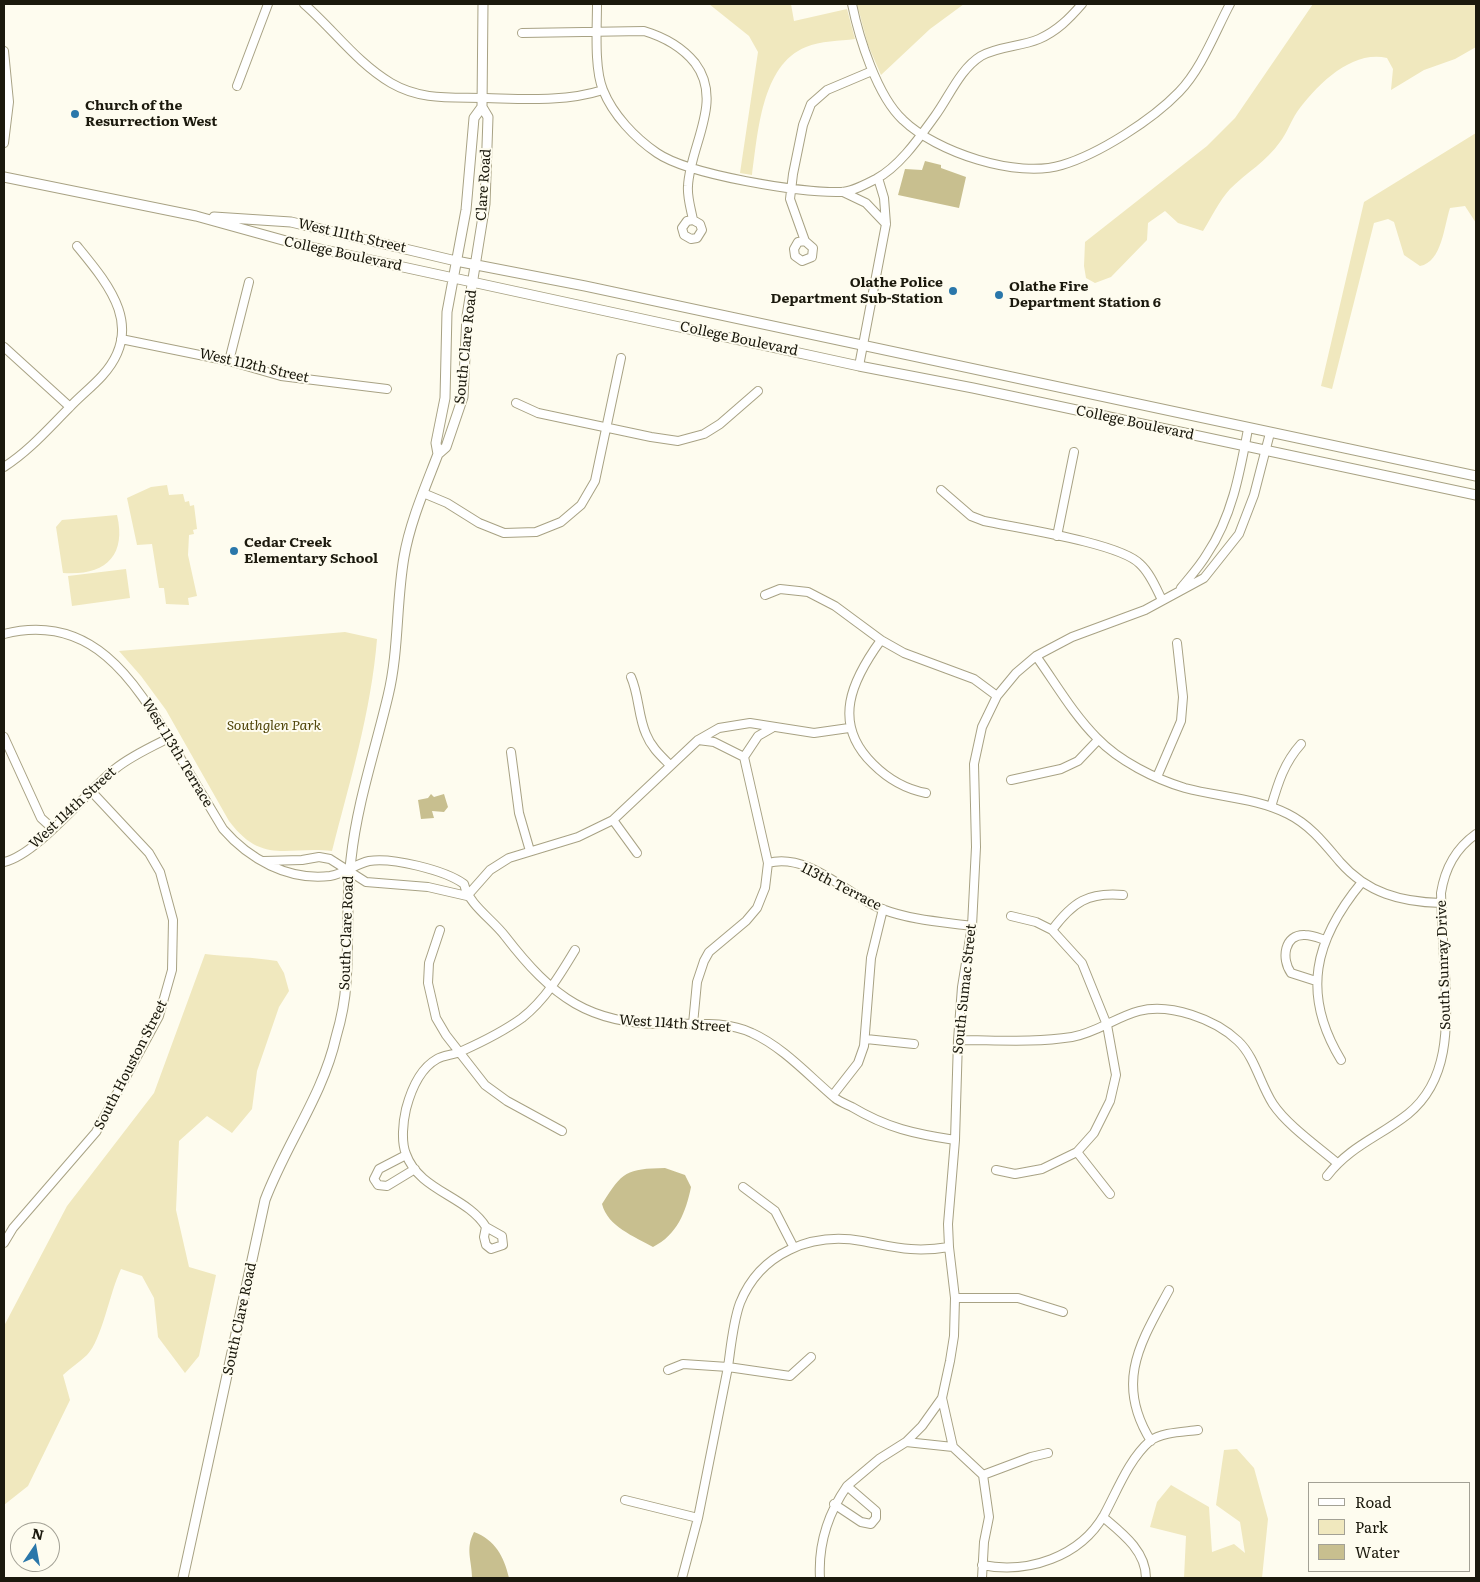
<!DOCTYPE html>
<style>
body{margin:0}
#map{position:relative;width:1480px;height:1582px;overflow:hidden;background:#fefcef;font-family:Literata,serif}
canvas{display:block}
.frame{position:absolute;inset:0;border:5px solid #1b190d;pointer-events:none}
.legend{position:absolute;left:1308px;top:1482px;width:162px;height:90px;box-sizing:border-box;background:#fefcef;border:1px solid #a3a195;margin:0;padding:6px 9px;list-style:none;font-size:15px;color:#1b190d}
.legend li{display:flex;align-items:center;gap:10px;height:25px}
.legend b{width:25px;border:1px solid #a3a195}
.north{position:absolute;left:10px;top:1522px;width:50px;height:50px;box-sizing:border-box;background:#fefcef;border:1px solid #a3a195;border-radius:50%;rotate:12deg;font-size:14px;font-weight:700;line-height:20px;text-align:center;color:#1b190d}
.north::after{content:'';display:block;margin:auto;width:18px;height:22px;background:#2a77aa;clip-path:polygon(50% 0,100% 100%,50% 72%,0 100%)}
</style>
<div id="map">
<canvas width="1480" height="1582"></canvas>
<div class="frame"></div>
<ul class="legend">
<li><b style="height:6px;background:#fff"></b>Road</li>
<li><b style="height:14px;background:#f0e8be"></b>Park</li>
<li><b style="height:14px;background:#c8bf8f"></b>Water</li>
</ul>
<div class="north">N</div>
</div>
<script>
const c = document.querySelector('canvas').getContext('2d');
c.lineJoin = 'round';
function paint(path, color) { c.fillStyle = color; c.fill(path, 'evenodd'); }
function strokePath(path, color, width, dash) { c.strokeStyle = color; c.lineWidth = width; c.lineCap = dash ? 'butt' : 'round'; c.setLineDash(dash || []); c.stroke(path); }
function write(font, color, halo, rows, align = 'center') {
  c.font = font + ' Literata,serif'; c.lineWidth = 4; c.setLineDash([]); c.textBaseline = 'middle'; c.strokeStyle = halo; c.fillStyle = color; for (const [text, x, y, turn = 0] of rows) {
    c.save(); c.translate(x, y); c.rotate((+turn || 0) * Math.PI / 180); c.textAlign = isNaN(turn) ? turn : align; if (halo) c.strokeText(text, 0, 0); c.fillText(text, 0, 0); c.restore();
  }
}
const green = new Path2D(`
 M709 4H791L794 21 847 9 855 39C840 41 820 41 806 47 761 65 758 134 752 175L740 173 758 52 749 36Z
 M857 4H964L930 29 881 75 868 45Z
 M1313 4H1476V47L1455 59 1424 70 1391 90 1393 69 1387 58C1351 50 1317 85 1297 112 1291 121 1287 133 1280 142 1267 161 1246 173 1230 189 1219 201 1211 218 1203 231L1178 223 1165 211 1148 223 1147 240 1111 277 1095 283 1086 278 1084 266 1085 242 1207 146 1235 118Z
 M1476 133V223L1465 206 1450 208C1444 226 1442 262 1420 266L1404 255 1394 222 1388 219 1374 223 1332 389 1321 386 1364 202Z
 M167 485 169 495 183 494 185 502 189 501 190 506 194 505 197 529 193 530 194 534 189 535 188 555 197 596 188 598 189 605 166 604 164 588H159L152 544 137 545 127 498 151 487Z
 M117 515C127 557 104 576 63 573L56 527 62 520Z
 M126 569 130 598 72 606 68 576Z
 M345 632 377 639C371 712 350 781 332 851 286 846 262 865 229 821L166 710 141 676 119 651Z
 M205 954C229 957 253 957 277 961L284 973 289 991 279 1007 257 1071 252 1109 232 1133 207 1116 179 1141 176 1210 189 1267 216 1275 199 1356 185 1373 158 1337 154 1298 142 1276 121 1269C110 1291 102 1340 87 1355 80 1362 70 1368 63 1375L70 1400 28 1486 4 1505V1326L67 1206 154 1093Z
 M1237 1449 1254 1468 1268 1519 1262 1578H1184L1186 1536 1150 1527 1157 1502 1171 1485 1209 1507 1212 1552 1234 1544 1245 1553 1240 1522 1216 1505 1224 1450Z`);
const water = new Path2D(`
 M925 161 941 165V168L966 177 959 208 898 195 905 169 922 170Z
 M431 794 434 797 444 794 448 807 444 812 432 811 434 818 421 819 418 800 428 798Z
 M665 1168 685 1175 691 1187C686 1212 677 1235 653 1247 634 1236 608 1227 602 1204 623 1171 626 1169 665 1168Z
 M474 1532C495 1540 504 1556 509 1578H472C472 1561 465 1549 474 1532Z`);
const minor = new Path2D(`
 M304 4C333 29 357 63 391 83 422 101 452 97 486 98 526 99 565 102 603 90
 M597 4C597 28 594 68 603 90 613 115 635 138 657 153 689 175 801 193 841 192 852 192 866 184 876 179 900 166 919 138 935 116 949 97 960 69 981 56 999 46 1020 47 1039 39 1057 31 1069 19 1082 4
 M852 4C859 38 877 96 903 120 936 152 1017 179 1062 165 1099 154 1152 120 1179 92 1202 68 1215 32 1230 4
 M522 33 644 31C664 37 682 47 695 63 724 101 690 145 688 186 687 197 691 209 693 220L700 224 702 230 697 238 691 239 684 235 682 228 687 221 693 220
 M4 51 9 102 4 143
 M237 86 268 4
 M843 192 866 203 886 224
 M805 241 798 242 794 249 795 256 802 261 812 257 813 248 805 241 790 199 793 174 803 125 811 104 827 90 872 71
 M121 339 229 361 281 376 387 389
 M4 347 70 407
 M229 361 249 282
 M859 366 886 224 884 198 878 178
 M516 403 538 413 651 437 678 441 704 434 720 424 758 391
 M4 467C29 451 48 429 69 408 79 397 91 388 102 376 146 328 109 285 77 246
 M941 490 971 516 984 521C1017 528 1120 543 1140 564 1150 573 1156 588 1162 600
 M423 493 447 503 479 523 504 533 536 532 561 522 581 505 595 481 621 358
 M1057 536 1074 452
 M1181 588C1190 577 1200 566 1207 554 1232 517 1240 472 1248 429
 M765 595 780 589 808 592 835 606 881 640 904 653 974 679 997 696
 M4 634C91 612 134 679 172 744 189 772 206 801 223 829 249 859 288 881 330 876 344 874 355 864 369 861 391 857 445 870 464 884 469 905 492 919 505 936 552 997 590 1026 670 1024 697 1024 727 1021 752 1033 783 1047 809 1076 835 1098 840 1102 846 1104 852 1107 887 1128 915 1134 955 1140
 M881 640C852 680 831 723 873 764 888 779 905 789 926 793
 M1036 656C1056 684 1073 714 1097 738 1119 761 1155 779 1185 788 1219 797 1257 798 1288 814 1310 825 1324 843 1340 862 1367 893 1401 902 1441 903
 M631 677C639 695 638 716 646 734 651 747 661 756 670 765
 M4 737 41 818 52 828
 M511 752 519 813 530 851
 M744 757 758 736 772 728
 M1157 777 1181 721 1183 697 1177 643
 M1011 780 1061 769 1078 761 1098 740
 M1271 807C1278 783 1284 763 1301 744
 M613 820 637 853
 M263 861 302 860 319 857 330 859 366 882 428 887 467 896
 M4 862C37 855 86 792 115 769 131 756 151 747 169 738
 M768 863C809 852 847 895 882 909 910 920 943 922 972 926
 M467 896 490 870 509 858 578 837 613 820 698 740 719 728 750 723 814 733 849 728
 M440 930 429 963 428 983 436 1018 446 1035 485 1085 507 1101 562 1131
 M1052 930C1073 902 1088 892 1123 895
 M1316 981 1291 973C1281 959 1284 934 1305 935 1312 935 1319 938 1325 940
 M693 1024 697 982 704 961 709 952 746 921 757 908 765 888 768 863 744 757 714 742 698 740
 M866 1039 914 1044
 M958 1040C996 1040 1034 1043 1072 1037 1096 1033 1116 1017 1139 1011 1170 1003 1215 1019 1238 1041 1255 1057 1260 1084 1273 1104 1287 1125 1317 1146 1337 1163
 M1341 1060C1301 994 1314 940 1362 882
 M833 1095 858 1063 864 1046 871 958 883 909
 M1077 1152 1110 1194
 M406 1155 379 1169 374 1179 378 1185 387 1186 415 1169
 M996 1170 1015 1174 1042 1169 1077 1152 1094 1133 1110 1101 1116 1075 1107 1025 1082 963 1052 930 1036 922 1011 916
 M1327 1176C1350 1146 1379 1137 1408 1114 1451 1079 1447 1023 1445 973 1443 947 1442 920 1441 893 1445 868 1455 849 1476 834
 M743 1187 775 1211 793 1246
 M486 1227 502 1236 503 1245 491 1249 486 1245 484 1237 486 1227C467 1196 419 1191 406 1154 401 1142 403 1122 406 1109 411 1090 419 1069 437 1059 444 1055 454 1055 462 1051 482 1042 504 1031 522 1018 545 1000 560 975 575 950
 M4 1243 13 1228 96 1132 159 1016 172 970 173 920 160 872 149 853 91 791
 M955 1298H1018L1063 1312
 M668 1370 683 1364 728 1367C731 1346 733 1322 740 1303 760 1253 811 1232 862 1241 895 1247 913 1253 949 1247
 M942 1398 953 1447
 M1151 1441C1114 1382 1141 1342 1169 1290
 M906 1442 953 1447 983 1475 989 1517 984 1542 982 1578
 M983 1475 1031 1457 1048 1453
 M847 1486 879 1459 906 1442 922 1426 942 1398 950 1361 954 1336 955 1298 949 1247 948 1224 955 1140 958 1040 962 987 972 926 976 847 974 764 982 727 997 696 1016 673 1036 656 1072 637 1145 610 1204 578 1239 534 1254 495 1270 433
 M625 1500 698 1518 728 1367 790 1376 811 1357
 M1103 1517C1122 1533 1146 1551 1146 1578
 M982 1565C1028 1574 1080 1557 1104 1515 1117 1491 1129 1459 1150 1441 1162 1432 1184 1432 1198 1430
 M682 1578 698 1518
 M820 1578C818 1544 827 1515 847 1486L876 1511V1518L871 1524 861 1522 834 1504`);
const tertiary = new Path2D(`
 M4 177 196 216 297 244 859 366 973 388 1476 495
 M214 217 291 222 456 261 585 286 1476 476
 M438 454 446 447 463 397 467 316 485 204 488 117 482 107 483 4
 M183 1578 265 1200C286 1144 323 1095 336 1037 341 1020 345 1001 346 983 349 942 346 900 351 859 357 803 375 751 388 696 399 651 396 603 404 557 410 522 425 488 438 454L436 443 445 398 447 312 466 210 474 118 482 107`);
const markers = [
 [75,114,5,"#2a77aa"],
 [953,291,5,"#2a77aa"],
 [999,295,5,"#2a77aa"],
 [234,551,5,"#2a77aa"]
];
const poiNames = [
 ["Church of the",85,106],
 ["Resurrection West",85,122],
 ["Olathe Police",943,283,"right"],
 ["Department Sub-Station",943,299,"right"],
 ["Olathe Fire",1009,287],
 ["Department Station 6",1009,303],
 ["Cedar Creek",244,543],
 ["Elementary School",244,559]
];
const streetNames = [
 ["Clare Road",484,185,-86],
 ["West 111th Street",352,236,13],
 ["College Boulevard",343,254,12],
 ["College Boulevard",739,339,12],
 ["South Clare Road",466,347,-84],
 ["West 112th Street",254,366,13],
 ["College Boulevard",1135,423,12],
 ["West 113th Terrace",177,753,59],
 ["West 114th Street",73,808,-43],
 ["113th Terrace",841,887,27],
 ["South Clare Road",347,933,-88],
 ["South Sunray Drive",1444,965,-92],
 ["South Sumac Street",965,989,-84],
 ["West 114th Street",675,1024,4],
 ["South Houston Street",131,1065,-63],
 ["South Clare Road",240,1319,-78]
];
const parkNames = [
 ["Southglen Park",274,726]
];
paint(green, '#f0e8be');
paint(water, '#c8bf8f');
strokePath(minor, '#a8a284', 10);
strokePath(tertiary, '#a8a284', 11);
strokePath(minor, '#fff', 8);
strokePath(tertiary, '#fff', 9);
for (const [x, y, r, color] of markers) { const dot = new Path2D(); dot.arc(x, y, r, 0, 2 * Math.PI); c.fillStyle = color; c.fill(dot); strokePath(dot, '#fefcef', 2); }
write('bold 14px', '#1b190d', '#fefcef', poiNames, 'left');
write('14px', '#1b190d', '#fefcef', streetNames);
write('italic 14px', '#52470c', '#fefcef', parkNames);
</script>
